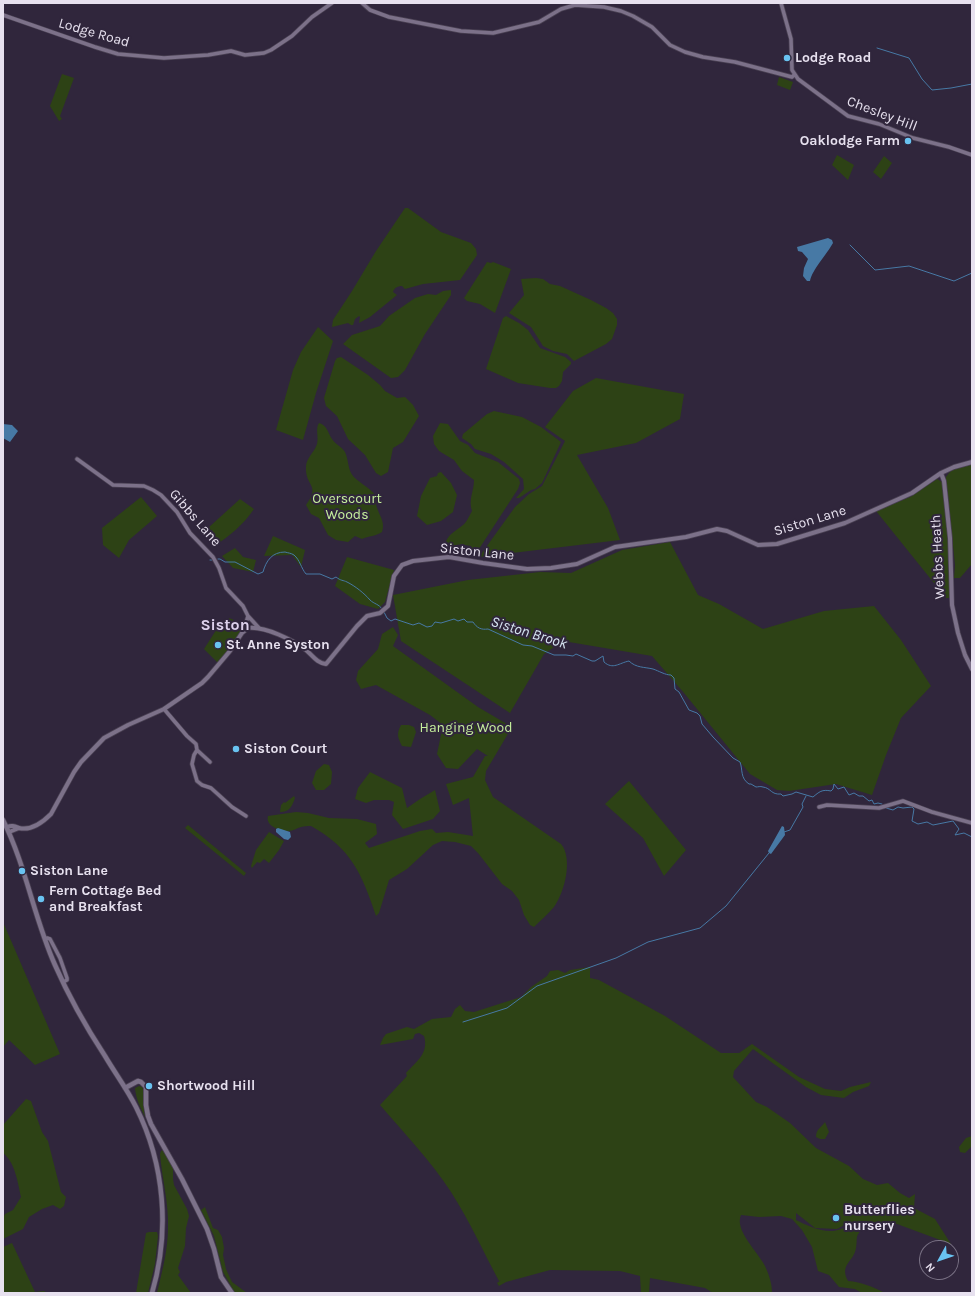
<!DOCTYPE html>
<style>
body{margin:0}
#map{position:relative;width:975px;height:1296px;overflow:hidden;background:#30263c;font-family:Karla,sans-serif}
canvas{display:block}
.frame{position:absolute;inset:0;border:4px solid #e7e1ef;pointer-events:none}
.north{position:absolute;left:919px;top:1240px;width:40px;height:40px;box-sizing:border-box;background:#30263c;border:1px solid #797184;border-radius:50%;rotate:230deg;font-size:11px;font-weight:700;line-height:16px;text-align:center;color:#e7e1ef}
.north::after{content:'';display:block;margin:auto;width:14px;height:18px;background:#69c3f1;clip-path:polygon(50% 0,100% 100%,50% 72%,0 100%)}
</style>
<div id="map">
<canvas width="975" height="1296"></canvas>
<div class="frame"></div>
<div class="north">N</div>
</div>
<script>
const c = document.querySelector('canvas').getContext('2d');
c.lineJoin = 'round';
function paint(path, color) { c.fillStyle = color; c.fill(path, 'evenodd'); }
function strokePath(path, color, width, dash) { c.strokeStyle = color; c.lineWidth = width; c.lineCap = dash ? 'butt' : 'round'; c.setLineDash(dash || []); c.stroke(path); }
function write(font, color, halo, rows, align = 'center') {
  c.font = font + ' Karla,sans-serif'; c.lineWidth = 4; c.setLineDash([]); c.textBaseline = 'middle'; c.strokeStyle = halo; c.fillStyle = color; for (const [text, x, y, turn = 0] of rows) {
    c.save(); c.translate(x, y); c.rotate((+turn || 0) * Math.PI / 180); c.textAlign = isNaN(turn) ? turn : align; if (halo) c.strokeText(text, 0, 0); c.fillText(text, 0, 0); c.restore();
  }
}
const green = new Path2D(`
 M62 74 74 78 60 116 62 119 59 121 50 106Z
 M779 77 793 82 790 90 777 85Z
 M837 155 854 165 848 180 832 165Z
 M884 156 892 163 881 179 873 172Z
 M405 208H408L441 232 471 243 476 249 477 255 475 258 460 280 423 284 405 289 402 286C398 286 394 288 393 292L397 295 370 317 359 323 360 317 359 316 355 319 353 325H351L348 323 332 327 333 320 352 291 376 251Z
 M487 262 491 263 493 262 511 269 495 313 480 304 467 301 464 298Z
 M536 278 543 279 550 284 560 286 591 300 606 308 613 313 617 319V325L612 339 606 344 574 361 567 354 553 351 543 346 531 327 509 313 524 295 521 279Z
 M451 290V295L425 334 405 370 398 377 391 378 343 344 352 335 380 326 389 316 415 298 428 294 436 295 443 291Z
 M506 316 519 323 528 330 540 348 565 357 571 362V364L563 372 562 381 559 386 556 388H550L518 383 486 369 503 318Z
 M318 327 333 341 316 393 303 440 276 430 293 370 301 352Z
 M341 357 368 375 380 385 385 391 397 398 405 397 413 405 419 416 403 442 393 448 388 472 381 476 376 473 365 455 348 439 337 416 326 406 324 398 335 361 337 358Z
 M596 378 684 394 680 419 636 443 577 455 608 508 620 540 479 557 515 507 529 494 542 486 565 441 545 427 573 391Z
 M494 411 522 417 541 427 561 442 542 483 535 489 531 490 519 498H516L524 489 523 479 504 462 491 454 475 449 471 444 462 438 463 434 487 414Z
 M319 423C327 425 328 433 332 439 335 444 342 447 345 452 348 458 348 467 351 473 356 482 369 486 376 496 373 510 387 519 382 532 377 536 368 536 362 539L355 536 348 542 336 540 328 535 319 518 311 514 306 505C321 484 305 487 306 467 306 458 314 453 317 444 319 437 315 429 319 423Z
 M440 423 448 424 460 441 468 445 475 453 498 462 519 479 520 483 518 489 477 552 473 551 471 546C464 545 458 543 452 547L446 541C450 533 457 530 463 525 467 522 469 516 472 511 468 500 474 491 474 480L462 471 454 460 439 451 434 444 433 436Z
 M972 464V564L960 578H954L955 565 948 495 946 482V477L949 473 952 470Z
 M441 472 451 483 457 495 453 512 441 521 427 525 417 516 421 496 430 478 437 476 438 473Z
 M937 479 942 482 949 543V598H946L876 511 910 497Z
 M141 497 157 516 129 540 119 558 103 545 102 528Z
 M240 499 254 509C243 525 230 536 214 546L208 534V528Z
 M273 536 305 550 301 567 292 555 264 556Z
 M670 542 698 595 719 604 763 629 824 611 874 606 901 640 931 686 901 718 886 755 872 795 836 784 789 791 777 790 750 774 684 693 652 656 563 641 544 654 510 713 401 641 393 595 468 580 540 572 571 573 622 550Z
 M235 548 243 557 256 560 253 572 233 568 222 556Z
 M347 557 394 570 385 602 378 609 360 604 335 586Z
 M229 618 234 620 242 628 232 646 218 663 204 649 220 624 224 625Z
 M393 627 398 635 393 646 478 707 512 727 486 771 485 780 493 797 561 844C573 858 565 892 554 907 548 914 540 921 534 927L530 925 524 915 519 900 512 891 502 884 478 853 471 846 455 842 442 841 433 845 407 869 389 880 379 913 376 916C362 874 351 848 311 826 308 826 304 826 301 827 297 828 293 831 289 831 280 831 265 826 268 816L296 812 308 813 329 818 357 819 376 824 377 834 365 843 369 848 420 831 432 829 436 833 448 832 473 836 469 798 453 805 446 784 473 777 485 756H488L477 749 458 769 446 768 437 754 443 725 430 715 376 685 361 689 356 680 358 671 378 649 382 634Z
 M401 725H409L414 727 416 732 411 747 402 746C398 738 396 734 401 725Z
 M324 764 329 765 332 772 331 784 324 790H316L312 783 316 771Z
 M370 772 402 788 407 808 420 799 435 790 440 811 433 819 403 829 392 815 394 802 389 800H374L366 803 355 799 358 788Z
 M629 781 686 850 664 876 643 838 605 804Z
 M294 796 295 798C292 806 290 812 280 812L281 805 284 802 285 803Z
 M188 825 246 873 244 876 185 828Z
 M269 832 284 841 279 850 269 863 264 859 260 863 257 862 252 868 251 866 256 850Z
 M3 922 60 1054 35 1065 9 1040 3 1047Z
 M590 967V978L599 980 665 1016 721 1053H739L752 1044 799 1077 825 1089 841 1091 850 1087 871 1082 869 1086 853 1092 844 1098 821 1095 806 1087 753 1049 734 1071 733 1077 756 1102 767 1107 790 1123 816 1148 849 1166 863 1179 877 1185 888 1183 900 1193 909 1198 915 1194 914 1208 935 1219 951 1244 897 1224 859 1221 864 1228C854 1236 858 1238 856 1248 854 1262 839 1264 848 1281 862 1282 873 1287 885 1293H862L855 1289 839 1287 829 1275 818 1271 812 1247 802 1230 792 1219 781 1216 759 1217 741 1215C734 1230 758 1252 765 1266 769 1275 772 1283 772 1293H713L705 1288 650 1278 649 1293H641L640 1276 620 1271 550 1270 506 1282 499 1286 497 1283 501 1280 499 1281C483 1251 469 1220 451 1192 431 1161 404 1133 380 1105L407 1076 406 1073C417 1061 429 1053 424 1036L419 1033 415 1034 413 1039 380 1045 383 1038 386 1034 407 1027 414 1029 432 1019 451 1017 455 1009 460 1005 465 1011 474 1012 521 997 531 987 547 976 550 971 558 970 565 973 570 970ZM796 1213 815 1228 837 1229 852 1221C836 1239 814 1229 796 1220Z
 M139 1086 142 1087 144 1091 143 1099 145 1117C140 1107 136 1099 135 1088Z
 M26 1099 31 1101 42 1132 48 1141 61 1192 66 1197 64 1206 60 1209 53 1205 42 1209 29 1217 23 1229 3 1239V1218L5 1214 13 1210 21 1197C18 1183 15 1162 3 1153V1125Z
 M825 1122 829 1132 825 1139H820L816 1137C816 1129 821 1128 825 1122Z
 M972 1136V1146L965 1153 960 1152 959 1147 966 1138Z
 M163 1150 173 1167V1179L174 1185 187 1209 189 1216 186 1228 185 1246 178 1268 180 1272 178 1275 191 1293H157C162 1272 168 1250 168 1228 169 1203 162 1179 160 1154L161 1151Z
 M205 1207 213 1228 218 1230 222 1237 224 1248 223 1255 226 1269 232 1282 247 1293H235L223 1272 214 1236 201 1210Z
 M149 1232H157L158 1236 155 1264 148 1293H136L146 1233Z
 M12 1243 35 1292 44 1291 47 1293H3V1247Z`);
const water = new Path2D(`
 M828 238 832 240 833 243C827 254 812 270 810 281H807L803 276 804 268 808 259 802 252 798 251 797 247Z
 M3 424 12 425 18 431 10 442 3 438Z
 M782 826 784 827 785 835 771 854 769 853 768 851Z
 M278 828 290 832 291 837 288 840 284 839 276 832V829Z`);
const stream = new Path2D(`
 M877 48 909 58 922 79 932 90 951 88 972 84
 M850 245 875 270 909 266 954 281 972 273
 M218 559H220L225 562H235L258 574 263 572C266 561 272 552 285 552 288 553 291 553 294 555 300 560 301 568 306 574H320L332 579 336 577C341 581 343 580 347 582 355 586 364 593 370 600 374 604 379 604 382 609
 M210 560H212
 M384 612 387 618 391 621 395 619 413 625 419 623 427 627 432 626 435 622 441 623 454 619 458 621 464 619 467 622H473C477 628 481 630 488 629L523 645 532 646 554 655H566L573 656 576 654 592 661H595L603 656 604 662C613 670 619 663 629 661 636 668 645 667 653 669 659 671 665 675 671 675L674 678 675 689 679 692 689 710 697 713 700 716 702 724 713 737 733 758 740 762C743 770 740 778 749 784H751L756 787C758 787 760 786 763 787 771 788 771 795 781 794L783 796 792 794 796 792 813 797C819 792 822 789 831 791L833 789 834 784 838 789 844 787 849 795 854 793 859 796H863L869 801 872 800 874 804 878 803 882 804
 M886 808 893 810 898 807 903 808 912 807 914 809 912 821 918 824 927 822 933 825 953 821 959 829 955 835 964 833 972 837
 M784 832 790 830 803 807 802 804 806 796
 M463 1022 507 1008 537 986 616 958 648 942 700 928 726 906 769 853`);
const minor = new Path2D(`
 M362 3 370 10 389 17 461 31 493 33 539 22 561 9 575 5 604 7 621 11 633 16 652 27 670 45 685 52 703 57 735 62 792 77 794 75
 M781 3 791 39 792 70 798 79 848 116 879 124 913 138 949 147 972 155
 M3 15 95 47 118 54 164 58 208 55 231 51 245 55 264 53 271 50 292 36 312 17 332 3
 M77 459 113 485 144 486 153 490 161 495 177 512 190 533 213 557 219 568 226 588 243 606 248 616 259 628
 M244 630 248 616
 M164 709 187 736 196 744 197 750 194 755 192 764 197 781 202 785 211 788 232 807 246 816
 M197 750 210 762
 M819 807 827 805 879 808 903 801 932 812 972 823
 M45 939 47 938 50 939 60 958 67 978V980L63 982`);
const tertiary = new Path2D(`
 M941 473 944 481 950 538 952 605 958 633 965 655 972 669
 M7 827C12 825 14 826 19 828 31 831 43 822 51 814L74 772 81 762 104 738 128 725 164 709 202 683 208 677 230 651 242 633 248 628C265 626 293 640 306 650 313 656 317 663 326 664L357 626 367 616 380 613 388 606 394 576 402 565 413 561 449 557 483 563 527 569 551 568 577 564 615 547 686 537 717 529 727 531 758 545 777 544 845 523 912 493 941 473 954 467 972 462
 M9 832 19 828`);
const secondary = new Path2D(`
 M3 820C26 866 34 918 55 965 69 997 86 1027 105 1056 115 1073 127 1089 136 1107 165 1165 170 1232 152 1293
 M125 1088 138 1081 141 1082 146 1087V1105L148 1116 151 1124 182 1179 207 1229 214 1249 221 1277 232 1293`);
const markers = [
 [787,58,4,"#69c3f1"],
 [908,141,4,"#69c3f1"],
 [218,645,4,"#69c3f1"],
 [236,749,4,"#69c3f1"],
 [22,871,4,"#69c3f1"],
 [41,899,4,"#69c3f1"],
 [149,1086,4,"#69c3f1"],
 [836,1218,4,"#69c3f1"]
];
const streetNames = [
 ["Lodge Road",94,33,16],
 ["Chesley Hill",882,114,21],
 ["Gibbs Lane",195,518,49],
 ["Siston Lane",810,521,-17],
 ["Siston Lane",477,552,6],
 ["Webbs Heath",938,557,-93]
];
const poiNames = [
 ["Lodge Road",795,58],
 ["Oaklodge Farm",900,141,"right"],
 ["St. Anne Syston",226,645],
 ["Siston Court",244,749],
 ["Siston Lane",30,871],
 ["Fern Cottage Bed",49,891],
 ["and Breakfast",49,907],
 ["Shortwood Hill",157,1086],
 ["Butterflies",844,1210],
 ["nursery",844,1226]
];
const parkNames = [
 ["Overscourt",347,499],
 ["Woods",347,515],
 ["Hanging Wood",466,728]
];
const waterNames = [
 ["Siston Brook",529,633,17]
];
const quarterNames = [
 ["Siston",225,625]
];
paint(green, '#2d4215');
paint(water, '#4779a5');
strokePath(stream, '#4779a5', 1);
strokePath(minor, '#4a4153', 5);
strokePath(tertiary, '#4a4153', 5.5);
strokePath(secondary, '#4a4153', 6);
strokePath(minor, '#7c7189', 3.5);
strokePath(tertiary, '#7c7189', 4);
strokePath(secondary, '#7c7189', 4.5);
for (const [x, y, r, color] of markers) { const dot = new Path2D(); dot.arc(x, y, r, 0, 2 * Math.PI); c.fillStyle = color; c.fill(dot); strokePath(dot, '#30263c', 1.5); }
write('14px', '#e7e1ef', '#30263c', streetNames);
write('bold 14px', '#e7e1ef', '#30263c', poiNames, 'left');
write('14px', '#c5ef9c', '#30263c', parkNames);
write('italic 15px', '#d6e4f1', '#30263c', waterNames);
write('bold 16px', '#dcd0eb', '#30263c', quarterNames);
</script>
